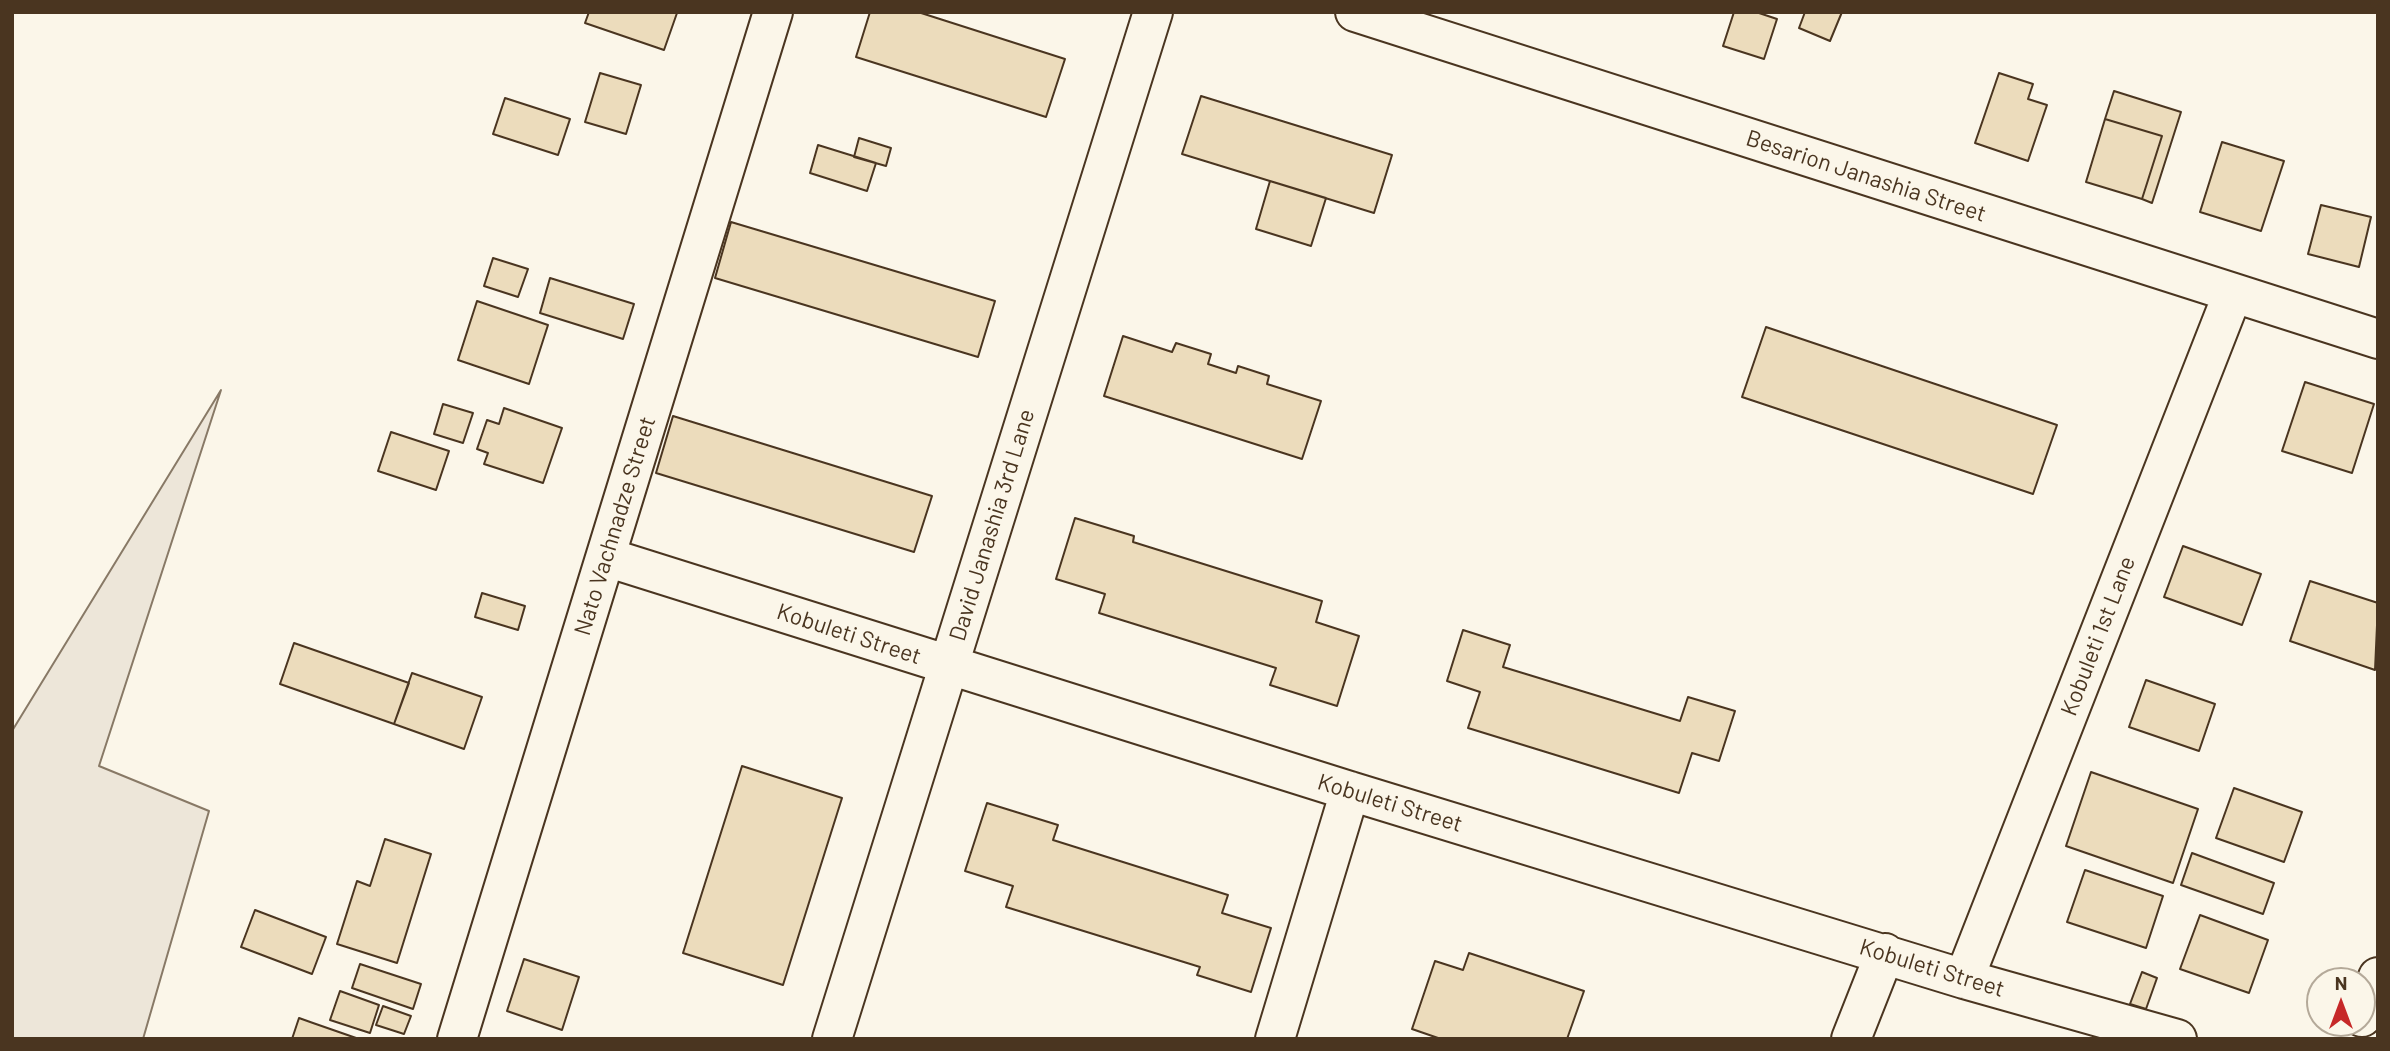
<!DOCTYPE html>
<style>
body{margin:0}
#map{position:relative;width:2390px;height:1051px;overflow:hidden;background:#fbf6e9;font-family:Barlow,sans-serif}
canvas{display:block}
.frame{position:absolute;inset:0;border:14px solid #4a3520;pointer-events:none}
.north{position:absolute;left:2306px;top:967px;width:70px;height:70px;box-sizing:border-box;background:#fbf6e9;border:2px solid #b4a999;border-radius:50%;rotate:0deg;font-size:19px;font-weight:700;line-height:28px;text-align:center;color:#4a3520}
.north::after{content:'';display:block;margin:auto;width:24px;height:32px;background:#c62828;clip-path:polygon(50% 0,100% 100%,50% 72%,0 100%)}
</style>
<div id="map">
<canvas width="2390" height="1051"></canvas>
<div class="frame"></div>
<div class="north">N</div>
</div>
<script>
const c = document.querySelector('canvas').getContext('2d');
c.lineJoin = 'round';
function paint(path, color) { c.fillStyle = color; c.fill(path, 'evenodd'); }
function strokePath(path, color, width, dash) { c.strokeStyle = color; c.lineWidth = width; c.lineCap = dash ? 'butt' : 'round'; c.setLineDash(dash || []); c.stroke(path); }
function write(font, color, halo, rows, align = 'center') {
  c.font = font + ' Barlow,sans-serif'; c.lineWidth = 5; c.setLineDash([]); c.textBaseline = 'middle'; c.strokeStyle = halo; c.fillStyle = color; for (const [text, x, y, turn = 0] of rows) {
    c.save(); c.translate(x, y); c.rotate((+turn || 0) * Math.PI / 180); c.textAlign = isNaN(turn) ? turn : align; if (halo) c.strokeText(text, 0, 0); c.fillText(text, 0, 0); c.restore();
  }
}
const green = new Path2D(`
 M221 390 99 766 209 811 143 1039H12V731Z`);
const building = new Path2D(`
 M589 12H675L677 13 664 50 585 23Z
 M870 12H918L1065 59 1046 117 856 57Z
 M1734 12H1756L1777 19 1764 59 1723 46Z
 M1805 12H1842L1830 41 1799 28Z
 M600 73 641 85 626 134 585 122Z
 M1999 73 2033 84 2028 99 2047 105 2028 161 1975 143Z
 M2114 91 2181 112 2152 203 2142 199 2162 136 2105 119Z
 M1201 96 1392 155 1374 213 1182 154Z
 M505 98 570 119 558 155 493 134Z
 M2105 119 2162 136 2142 199 2086 182Z
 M859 138 891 148 886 166 854 157Z
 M2222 142 2284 161 2261 231 2200 212Z
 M818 145 876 163 867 191 810 173Z
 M1270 181 1326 198 1311 246 1256 229Z
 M2321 205 2371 217 2359 267 2308 254Z
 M731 222 995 301 978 357 715 278Z
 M493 258 528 269 518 297 484 286Z
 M550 278 634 304 623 339 540 313Z
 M477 301 548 325 529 384 458 360Z
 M1766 327 2057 425 2033 494 1742 397Z
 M1123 336 1172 352 1176 343 1211 354 1208 364 1236 373 1238 366 1269 376 1267 384 1321 401 1302 459 1104 396Z
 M2305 382 2374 404 2352 473 2282 451Z
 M443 404 473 413 463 443 434 434Z
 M504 408 562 428 543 483 484 464 488 453 477 449 487 420 499 424Z
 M673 416 932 496 914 552 656 473Z
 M391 432 449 451 436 490 378 471Z
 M1075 518 1134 536 1133 542 1322 601 1316 622 1359 636 1337 706 1270 685 1276 668 1099 613 1105 594 1056 579Z
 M2183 546 2261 574 2242 625 2164 597Z
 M2310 581 2378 603 2375 670 2290 641Z
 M482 593 525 606 518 630 475 617Z
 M1463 630 1510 645 1503 667 1680 721 1688 697 1735 711 1719 761 1692 753 1679 793 1468 728 1480 692 1447 681Z
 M294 643 409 683 394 724 280 684Z
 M412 673 482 697 464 749 394 724Z
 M2146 680 2215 704 2199 751 2129 727Z
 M742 766 842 798 783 985 683 953Z
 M2091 772 2198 809 2173 883 2066 846Z
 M2234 788 2302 812 2284 862 2216 838Z
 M987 803 1058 825 1053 840 1228 895 1222 913 1271 928 1251 992 1197 975 1200 967 1006 907 1013 886 965 871Z
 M385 839 431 854 397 963 337 944 357 881 370 886Z
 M2192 853 2274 883 2263 914 2181 885Z
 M2085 870 2163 896 2146 948 2067 922Z
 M255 910 326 937 312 974 241 947Z
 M2200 915 2268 940 2249 993 2180 969Z
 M1469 953 1584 991 1567 1039H1441L1412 1029 1435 961 1463 970Z
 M524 959 579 977 562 1030 507 1011Z
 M360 964 421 984 413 1009 352 988Z
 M2142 972 2157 978 2146 1009 2130 1004Z
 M340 991 379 1005 370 1033 330 1020Z
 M383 1006 411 1016 404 1034 376 1025Z
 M299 1018 313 1023 359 1039H292Z`);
const minor = new Path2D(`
 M1355 12 2378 339
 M606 557 1350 791 1964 979 2177 1039
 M1964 979 2233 293
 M2362 1017 2378 977
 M457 1039 773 12
 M832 1039 1153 12
 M1275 1039 1350 791
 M1851 1039 1885 953`);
const streetNames = [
 ["Besarion Janashia Street",1866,176,18],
 ["David Janashia 3rd Lane",992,525,-73],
 ["Nato Vachnadze Street",615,526,-73],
 ["Kobuleti Street",849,634,18],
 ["Kobuleti 1st Lane",2098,636,-69],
 ["Kobuleti Street",1390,803,17],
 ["Kobuleti Street",1932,968,17]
];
paint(green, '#ede6d9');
strokePath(green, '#887966', 2);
paint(building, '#ecdcbc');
strokePath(building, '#4a3520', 2);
strokePath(minor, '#4a3520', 42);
strokePath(minor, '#fbf6e9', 38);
write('23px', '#4a3520', '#fbf6e9', streetNames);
</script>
